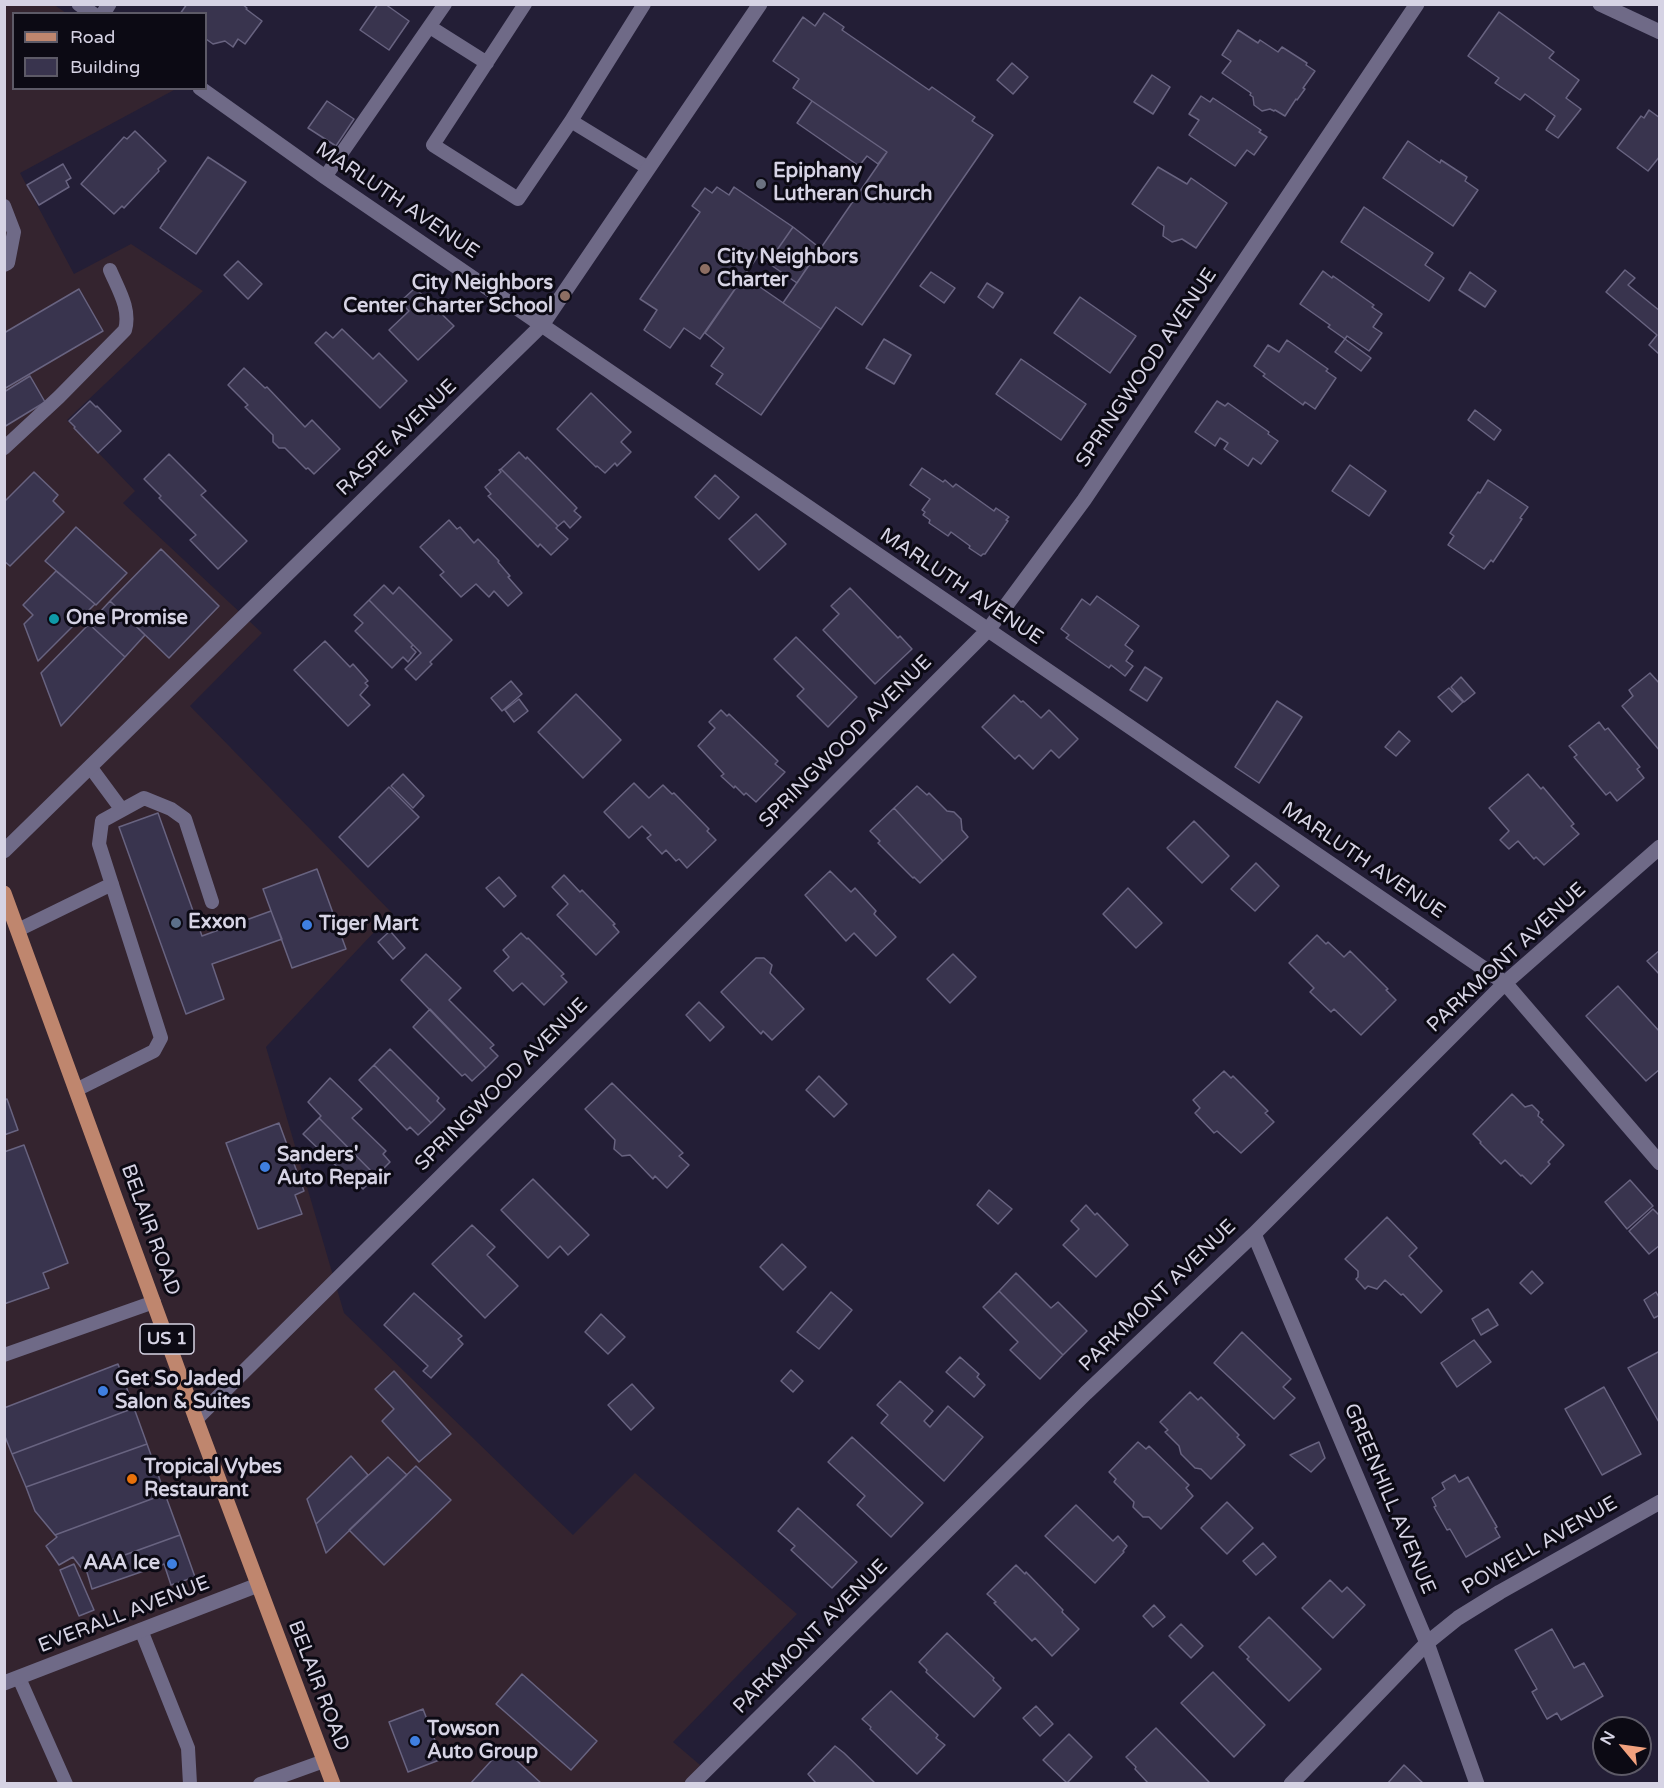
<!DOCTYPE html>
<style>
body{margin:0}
#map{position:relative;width:1664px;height:1788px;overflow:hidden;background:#231e36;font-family:"Varela Round",sans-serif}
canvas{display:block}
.frame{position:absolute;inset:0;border:6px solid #d6d3e4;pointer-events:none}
.legend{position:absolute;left:12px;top:12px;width:195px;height:78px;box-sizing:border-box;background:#0c0a14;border:2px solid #5d5a67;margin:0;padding:8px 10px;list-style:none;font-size:18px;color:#d6d3e4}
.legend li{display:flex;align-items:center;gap:12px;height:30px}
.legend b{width:30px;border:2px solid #5d5a67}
.north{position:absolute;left:1592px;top:1716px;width:60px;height:60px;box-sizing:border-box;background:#0c0a14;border:2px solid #5d5a67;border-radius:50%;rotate:299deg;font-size:16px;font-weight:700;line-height:24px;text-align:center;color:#d6d3e4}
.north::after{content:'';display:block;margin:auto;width:21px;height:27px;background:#f2a17e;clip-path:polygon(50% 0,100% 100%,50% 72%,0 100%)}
</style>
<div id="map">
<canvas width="1664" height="1788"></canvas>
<div class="frame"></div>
<ul class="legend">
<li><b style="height:8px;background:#bf866e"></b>Road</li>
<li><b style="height:16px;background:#39344e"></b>Building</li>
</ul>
<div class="north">N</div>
</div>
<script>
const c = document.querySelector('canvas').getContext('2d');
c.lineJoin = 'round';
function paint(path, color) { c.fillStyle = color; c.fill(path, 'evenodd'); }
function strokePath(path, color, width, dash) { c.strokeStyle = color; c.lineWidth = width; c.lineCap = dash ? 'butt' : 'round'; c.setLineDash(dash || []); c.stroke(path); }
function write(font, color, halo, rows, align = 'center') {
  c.font = font + ' "Varela Round",sans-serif'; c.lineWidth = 6; c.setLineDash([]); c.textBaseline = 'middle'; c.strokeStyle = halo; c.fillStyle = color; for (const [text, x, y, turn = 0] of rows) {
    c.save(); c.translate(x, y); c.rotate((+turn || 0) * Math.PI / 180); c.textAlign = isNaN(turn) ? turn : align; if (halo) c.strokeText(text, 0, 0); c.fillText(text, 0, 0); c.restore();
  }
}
const commercial = new Path2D(`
 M53 4 66 13 14 14V88L174 90 20 173 74 274 131 244 203 291 67 420 135 491 123 503 262 633 190 706 392 913 266 1047 344 1313 573 1535 635 1473 797 1614 673 1742 706 1770 692 1783 5 1784 4 5Z`);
const building = new Path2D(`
 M187 4H242L247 8 246 9 262 21 245 44 238 39 233 47 225 41 213 44 206 39V14H180Z
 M378 4H385L409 21 389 50 360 30Z
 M1499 12 1554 52 1549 58 1579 80 1566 98 1581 109 1558 138 1546 130 1555 116 1525 94 1520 100 1495 83 1499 78 1468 56Z
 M824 13 844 27 842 30 929 90 932 87 975 117 972 121 993 135 862 325 836 307 821 329 783 303 887 152 793 88 799 79 773 61 803 17 815 26Z
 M1238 30 1258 43 1260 40 1278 52 1282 47 1307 63 1306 65 1315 71 1303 88 1305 89 1297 100 1296 99 1285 116 1275 110 1274 111 1270 109 1262 111 1254 105 1253 97 1250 95 1251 93 1222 73 1231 61 1222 55Z
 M1012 63 1028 77 1013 94 997 80Z
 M1152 75 1170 87 1153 114 1134 102Z
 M1201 96 1210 102 1213 98 1261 130 1259 132 1267 137 1254 155 1247 150 1235 166 1189 135 1199 120 1189 114Z
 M327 101 354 119 336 146 308 128Z
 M812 101 887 152 878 164 867 156 859 166 797 123Z
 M1649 110 1660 118V156L1648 171 1617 148 1641 116 1644 118Z
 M135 131 166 161 158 169 159 171 124 208 122 206 114 214 81 184 124 137 127 139Z
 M1408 141 1440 163 1441 160 1467 177 1465 181 1478 190 1453 226 1383 178Z
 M208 157 246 182 196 254 160 228Z
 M63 164 71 178 66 181 69 187 39 205 27 185Z
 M1158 167 1187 184 1191 178 1227 203 1196 248 1182 239 1172 242 1163 236 1164 226 1132 204Z
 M717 187 729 195 734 187 793 227 768 263 758 256 700 339 684 328 670 348 644 330 657 310 640 299 700 212 692 206 705 188 712 193Z
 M1364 207 1433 253 1425 265 1444 278 1429 301 1341 242Z
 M793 227 820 248 797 283 768 263Z
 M238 261 262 284 248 299 224 275Z
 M1625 270 1635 278 1628 285 1660 311 1659 354 1649 345 1657 335 1606 292Z
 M1323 271 1332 278 1333 276 1374 305 1372 307 1382 314 1373 327 1382 333 1369 351 1347 336 1345 339 1328 327 1330 325 1300 304Z
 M931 272 955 288 944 303 920 286Z
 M1470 272 1496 291 1485 307 1459 290Z
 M744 276 821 329 761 415 716 384 723 374 711 366 724 348 705 333Z
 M987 283 1003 293 993 308 978 297Z
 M415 288 454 326 418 360 389 330 409 311 400 302Z
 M79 289 103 331 4 389V333Z
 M1080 297 1136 336 1110 373 1054 333Z
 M342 329 373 359 379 353 407 381 380 408 315 343 326 332 333 338Z
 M884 339 911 355 894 384 866 368Z
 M1345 339 1371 358 1361 371 1335 352Z
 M1287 340 1328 369 1326 371 1336 378 1315 409 1305 402 1303 405 1263 376 1265 374 1254 366 1268 345 1279 352Z
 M1021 359 1086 404 1061 440 996 394Z
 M244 368 265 388 267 387 305 427 312 420 340 449 314 474 308 468 306 469 285 448H279L273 442V435L245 407 248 405 228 385Z
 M30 376 45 402 4 427V392Z
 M591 393 631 432 621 442 631 452 617 466 615 463 605 473 597 466 596 467 557 429Z
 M90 401 96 407 97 406 121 431 98 453 74 428 75 427 69 421Z
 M1217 401 1225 406 1228 403 1269 432 1268 434 1278 441 1261 464 1253 458 1248 466 1224 449 1228 443 1220 438 1215 446 1195 432Z
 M1475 410 1501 430 1494 440 1468 420Z
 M519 452 526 459 527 457 577 508 574 511 581 517 570 528 564 521 558 526 501 469Z
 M169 454 206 491 201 495 247 541 218 569 190 540 196 535 159 498 161 496 144 479Z
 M1350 465 1386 491 1369 516 1332 491Z
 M922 468 943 482 945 480 953 487 956 484 994 511 996 508 1009 517 1006 520 1008 521 985 554H983L981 556 969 548 970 546 951 532 948 536 929 523 930 520 923 515 925 512 922 510 930 499 910 485Z
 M501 469 558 526 556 528 568 539 551 555 540 544 538 547 488 496 491 494 485 487 501 472 499 470Z
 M34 472 58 495 53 501 64 512 10 566 4 561V502Z
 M715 475 739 497 719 519 695 497Z
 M1488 480 1528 507 1520 518 1522 519 1493 562 1491 560 1484 569 1448 545 1454 536 1450 533 1478 492 1480 493Z
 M756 514 786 544 759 570 729 539Z
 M449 520 457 529 460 527 474 543 478 539 499 561 498 562 510 576 508 577 522 593 508 606 494 591 489 597 476 584 461 597 440 575 444 572 420 547Z
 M76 527 127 573 96 605 45 561Z
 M161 549 219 606 169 658 110 601Z
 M56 571 95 604 38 661 24 624 33 615 23 605Z
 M384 585 393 594 399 587 452 640 430 662 432 664 416 680 405 669 421 653 369 600Z
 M850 588 898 638 900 636 912 649 875 684 823 630 839 614 831 606Z
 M1097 596 1139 626 1125 645 1133 651 1126 661 1133 666 1125 676 1111 665 1109 668 1066 638 1069 635 1061 629 1082 599 1090 605Z
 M369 600 413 645 411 647 416 652 408 662 403 657 392 668 355 631 363 623 354 615Z
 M110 601 145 635 125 657 89 624Z
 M89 624 125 657 61 726 41 673Z
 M796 637 857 697 828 727 797 696 804 689 774 659Z
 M325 641 350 667 353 664 368 681 365 683 368 686 360 695 370 705 348 726 294 670Z
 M1145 667 1162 678 1147 701 1130 690Z
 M1650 673 1660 684V751L1622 706 1633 696 1629 690Z
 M1461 677 1475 693 1464 702 1451 687Z
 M511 681 522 694 502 711 491 698Z
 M1449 688 1463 702 1452 712 1438 697Z
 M576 694 621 740 583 778 538 732Z
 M1014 695 1021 702 1023 701 1041 718 1049 710 1078 739 1059 758 1051 750 1033 769 1019 755 1015 759 982 727Z
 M519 699 528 711 514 722 505 710Z
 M1277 701 1302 717 1259 783 1235 767Z
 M721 710 727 716 729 714 778 761 775 764 785 772 756 802 746 793 744 795 735 786 734 788 721 776 724 774 698 746 715 728 709 722Z
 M1599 722 1605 730 1608 728 1640 767 1637 769 1644 778 1617 801 1610 792 1606 795 1574 757 1577 755 1569 746Z
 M1399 731 1410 741 1396 756 1385 747Z
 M403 774 424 796 413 808 391 786Z
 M1528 774 1541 789 1543 787 1574 824 1571 826 1579 834 1544 865 1536 857 1534 859 1518 841 1509 849 1500 840 1509 831 1489 808Z
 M634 783 649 798 663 785 672 794 674 793 709 829 707 831 716 840 687 868 679 859 676 861 666 850 662 854 647 838 651 835 642 826 629 838 604 812Z
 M917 786 927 795 929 793 947 811 954 812 961 819 962 830 968 837 943 861 894 808Z
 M389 787 419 817 368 867 339 837Z
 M894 808 943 861 920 883 914 877 913 878 878 843 880 841 870 831Z
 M158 813 202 936 271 911 282 939 212 964 224 999 186 1014 119 827Z
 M1194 821 1229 856 1202 883 1167 848Z
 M1256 863 1279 886 1255 911 1231 889Z
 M317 869 346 949 292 968 263 889Z
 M830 871 851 892 855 888 876 911 874 914 896 937 876 956 854 933 846 941 805 895Z
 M564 875 580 892 582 890 615 924 613 925 619 932 596 955 557 915 568 904 552 887Z
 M499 877 516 896 504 907 486 888Z
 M1128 888 1162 923 1136 948 1103 914Z
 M390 931 405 948 393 959 378 942Z
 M521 933 527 939 528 938 564 974 561 976 567 982 544 1005 522 983 513 991 494 971 509 957 503 950Z
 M1317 935 1326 944 1328 942 1344 957 1350 951 1388 989 1386 990 1396 1000 1361 1035 1334 1009 1331 1012 1310 992 1314 988 1289 963Z
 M1660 950V975L1647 961Z
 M426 954 461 988 449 1000 494 1045 490 1048 498 1056 486 1068 401 980Z
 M953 954 976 977 950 1003 927 979Z
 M756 958H764L772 965 770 973 804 1009 772 1040 763 1031 761 1034 721 992Z
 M1618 986 1660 1032V1069L1646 1081 1586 1016Z
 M699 1002 724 1027 710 1041 686 1015Z
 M430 1009 486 1068 472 1081 465 1074 462 1076 413 1027Z
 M390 1049 439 1098 437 1101 445 1109 431 1123 374 1065Z
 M374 1065 431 1123 418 1135 410 1127 407 1130 359 1080Z
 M1224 1071 1231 1078 1233 1076 1268 1111 1265 1113 1274 1122 1241 1153 1217 1131 1214 1133 1195 1113 1200 1108 1193 1100Z
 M819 1076 847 1104 834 1117 806 1090Z
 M330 1078 362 1109 352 1118 386 1151 383 1154 390 1162 376 1176 319 1118 321 1116 308 1102Z
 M612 1083 683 1153 679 1156 689 1165 667 1188 655 1176 653 1179 630 1155 622 1156 614 1149 615 1140 585 1109Z
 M1512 1094 1525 1107 1532 1105 1539 1112 1538 1116 1543 1120 1541 1122 1564 1145 1548 1162 1550 1164 1531 1184 1522 1175 1521 1176 1505 1160 1501 1164 1480 1143 1481 1142 1473 1134Z
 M7 1099 18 1130 4 1135V1100Z
 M319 1118 376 1176 363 1189 356 1182 354 1183 303 1134Z
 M279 1123 304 1191 295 1195 302 1214 258 1229 226 1143Z
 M24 1145 68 1263 43 1273 49 1288 4 1304V1152Z
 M533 1179 589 1235 568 1255 560 1246 548 1258 501 1210Z
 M1630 1180 1653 1206 1627 1229 1605 1202Z
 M989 1190 1012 1209 998 1224 977 1205Z
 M1086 1205 1095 1215 1097 1213 1128 1245 1096 1277 1063 1245 1079 1229 1071 1221Z
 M1653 1209 1660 1216V1245L1649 1254 1629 1231Z
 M1387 1217 1417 1248 1409 1256 1442 1291 1421 1313 1403 1294 1401 1295 1385 1280 1377 1289 1368 1286 1365 1289 1356 1279 1358 1277V1271L1345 1259Z
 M472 1225 495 1247 487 1255 518 1286 485 1318 432 1264Z
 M782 1244 806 1267 783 1290 760 1267Z
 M1532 1271 1543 1283 1531 1294 1520 1283Z
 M1016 1273 1051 1308 1058 1302 1087 1331 1063 1355 999 1291Z
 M999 1291 1063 1355 1040 1379 1010 1350 1018 1342 983 1307Z
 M831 1292 852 1310 819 1349 797 1332Z
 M1656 1292 1660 1299V1315L1654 1318 1644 1300Z
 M414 1293 462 1336 458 1339 463 1344 431 1378 423 1371 428 1366 384 1325Z
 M1488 1309 1498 1325 1481 1335 1472 1319Z
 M601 1314 625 1337 608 1354 585 1332Z
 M1242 1332 1291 1379 1283 1387 1295 1398 1274 1419 1214 1363Z
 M1474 1340 1491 1362 1457 1387 1441 1363Z
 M1660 1351V1424L1628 1368Z
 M960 1357 979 1374 977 1377 985 1385 974 1397 946 1372Z
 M118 1364 134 1408 12 1454 4 1434V1408Z
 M791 1370 803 1381 793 1392 781 1381Z
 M394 1371 451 1434 419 1462 382 1421 394 1409 375 1389Z
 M900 1381 933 1411 924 1421 930 1427 948 1406 983 1437 944 1481 881 1423 888 1415 877 1405Z
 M632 1384 654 1408 631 1430 608 1405Z
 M1604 1387 1641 1454 1602 1475 1565 1409Z
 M1190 1392 1198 1400 1201 1397 1239 1435 1237 1437 1245 1445 1211 1479 1201 1469 1195 1468 1181 1454 1179 1446 1165 1432 1168 1430 1160 1422Z
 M134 1408 147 1444 26 1487 12 1454Z
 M852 1437 923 1503 891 1537 857 1505 865 1496 828 1462Z
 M1138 1442 1146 1449 1149 1446 1189 1485 1186 1488 1193 1496 1161 1529 1149 1517H1143L1133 1507 1134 1502 1114 1482 1116 1479 1109 1472Z
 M1319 1442 1325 1458 1311 1472 1290 1455Z
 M147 1444 165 1494 55 1535 35 1511 26 1487Z
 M351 1456 368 1475 316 1524 307 1499Z
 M388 1457 407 1475 326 1553 316 1524Z
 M416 1466 451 1500 384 1565 349 1530Z
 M1455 1475 1459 1482 1468 1477 1497 1527 1495 1528 1500 1537 1466 1557 1450 1529 1447 1530 1434 1507 1436 1506 1432 1498 1445 1489 1442 1483Z
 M165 1494 180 1535 83 1570 73 1557 59 1565 46 1546 57 1537 55 1535Z
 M1227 1502 1253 1528 1227 1554 1201 1528Z
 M1076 1505 1113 1541 1118 1536 1127 1546 1123 1551 1124 1552 1095 1583 1045 1536Z
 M798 1508 857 1562 832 1588 791 1550 795 1546 778 1531Z
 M180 1535 195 1577 171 1585 164 1564 92 1589 86 1569Z
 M1263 1543 1276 1557 1256 1575 1243 1561Z
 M74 1564 94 1610 79 1616 60 1570Z
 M1016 1565 1025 1574 1026 1572 1063 1610 1062 1612 1079 1629 1052 1656 1035 1638 1032 1641 994 1603 996 1602 987 1594Z
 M1330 1580 1342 1592 1347 1587 1365 1605 1333 1638 1302 1608Z
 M1154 1605 1165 1617 1153 1627 1143 1616Z
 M1269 1617 1321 1669 1289 1701 1247 1659 1249 1657 1239 1647Z
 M1181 1624 1203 1646 1191 1658 1169 1636Z
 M1552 1629 1574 1668 1584 1663 1603 1696 1561 1720 1557 1713 1547 1719 1532 1692 1537 1689 1515 1650Z
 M947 1633 994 1678 993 1680 1001 1688 974 1717 926 1672 927 1670 919 1662Z
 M1213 1672 1265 1725 1234 1757 1181 1703Z
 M522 1674 597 1741 571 1770 496 1704Z
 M891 1691 938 1735 936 1738 945 1745 917 1774 870 1729 871 1727 862 1719Z
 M1036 1706 1053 1724 1040 1736 1023 1718Z
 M423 1709 442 1759 408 1772 389 1722Z
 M1156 1728 1209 1782 1207 1784H1149L1135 1769 1136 1767 1126 1757Z
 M1069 1734 1092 1757 1067 1783 1043 1760Z
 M835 1746 844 1753 876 1784H815L816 1783 808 1774Z
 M503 1748 542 1784H470Z
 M1404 1765 1424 1784H1387Z`);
const lane = new Path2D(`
 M525 4 433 145 518 199 571 121 644 4
 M430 27 487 63
 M571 121 648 168
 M325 177 445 4
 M4 206 14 232 8 263 4 265
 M4 448 59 397 125 330C131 309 118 289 110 270
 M91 768 122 810
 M18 930 112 884
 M76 1090 154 1051 161 1038 99 844 102 821 144 798 171 809 185 819 212 902
 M4 1355 154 1302
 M141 1630 188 1748 190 1784
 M19 1678 66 1784
 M260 1784 324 1761`);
const street = new Path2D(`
 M79 4 93 14
 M1600 4 1660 32
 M103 14 109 4
 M200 88 325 177 1505 983 1660 1163
 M4 851 542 325 760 4
 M1254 1234 1427 1643 1477 1784
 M196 1419 653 966 988 630 1084 500 1417 4
 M4 1683 258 1585
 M692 1784 1086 1393 1254 1234 1505 983 1660 847
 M1291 1784 1427 1643 1458 1618 1500 1592 1660 1502`);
const primary = new Path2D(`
 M4 893 196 1419 333 1784`);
const markers = [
 [761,184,6,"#6b7280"],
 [705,269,6,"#8d6e63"],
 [565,296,6,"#8d6e63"],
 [54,619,6,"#0f9aa8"],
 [176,923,6,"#5c6f8a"],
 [307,925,6,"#3f7fe0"],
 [265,1167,6,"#3f7fe0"],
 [103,1391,6,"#3f7fe0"],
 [132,1479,6,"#e8710a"],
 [172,1564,6,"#3f7fe0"],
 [415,1741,6,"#3f7fe0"]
];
const shields = [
 [167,1339,54]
];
const shieldNames = [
 ["US 1",167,1339]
];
const poiNames = [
 ["Epiphany",773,172],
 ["Lutheran Church",773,195],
 ["City Neighbors",717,258],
 ["Charter",717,281],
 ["City Neighbors",553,284,"right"],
 ["Center Charter School",553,307,"right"],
 ["One Promise",66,619],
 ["Exxon",188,923],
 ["Tiger Mart",319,925],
 ["Sanders'",277,1156],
 ["Auto Repair",277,1179],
 ["Get So Jaded",115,1380],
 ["Salon & Suites",115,1403],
 ["Tropical Vybes",144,1468],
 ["Restaurant",144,1491],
 ["AAA Ice",160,1564,"right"],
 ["Towson",427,1730],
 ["Auto Group",427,1753]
];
const streetNames = [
 ["MARLUTH AVENUE",397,201,34],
 ["SPRINGWOOD AVENUE",1147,368,-56],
 ["RASPE AVENUE",397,438,-44],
 ["MARLUTH AVENUE",961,587,34],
 ["SPRINGWOOD AVENUE",846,742,-45],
 ["MARLUTH AVENUE",1363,861,34],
 ["PARKMONT AVENUE",1507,958,-43],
 ["SPRINGWOOD AVENUE",502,1085,-45],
 ["BELAIR ROAD",150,1230,70],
 ["PARKMONT AVENUE",1158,1296,-44],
 ["GREENHILL AVENUE",1389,1499,67],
 ["POWELL AVENUE",1540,1546,-30],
 ["EVERALL AVENUE",124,1615,-21],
 ["PARKMONT AVENUE",811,1637,-45],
 ["BELAIR ROAD",318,1686,69]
];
paint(commercial, '#34242f');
paint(building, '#39344e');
strokePath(building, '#686380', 1.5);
strokePath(lane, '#6f6a87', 14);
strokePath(street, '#6f6a87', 15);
strokePath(primary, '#bf866e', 15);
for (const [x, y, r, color] of markers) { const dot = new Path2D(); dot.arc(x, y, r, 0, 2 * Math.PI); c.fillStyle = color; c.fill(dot); strokePath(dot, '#0c0a14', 2); }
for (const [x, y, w] of shields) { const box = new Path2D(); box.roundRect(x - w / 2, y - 15, w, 30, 4.5); c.fillStyle = '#0c0a14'; c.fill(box); strokePath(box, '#d6d3e4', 1.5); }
write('bold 18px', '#d6d3e4', null, shieldNames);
write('bold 20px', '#d6d3e4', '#0c0a14', poiNames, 'left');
write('20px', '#d6d3e4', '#0c0a14', streetNames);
</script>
